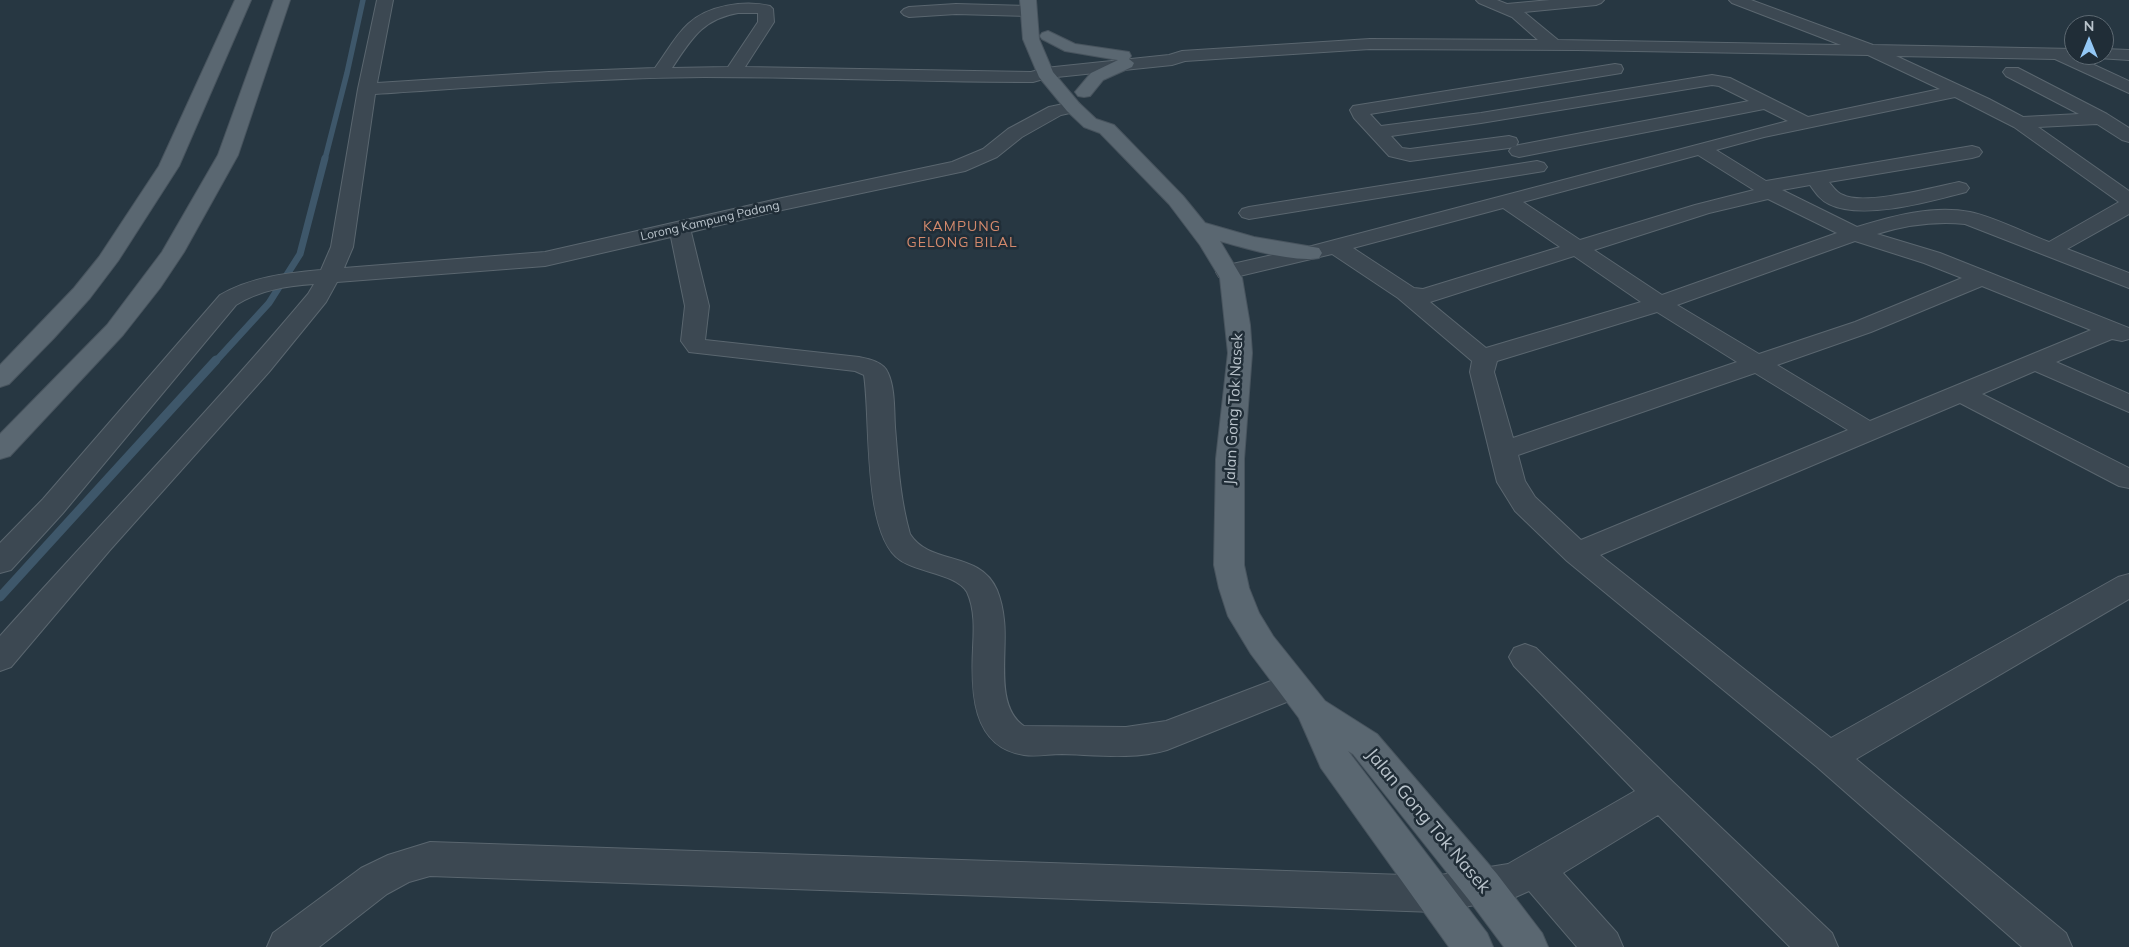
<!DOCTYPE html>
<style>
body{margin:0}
#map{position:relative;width:2129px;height:947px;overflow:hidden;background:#273742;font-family:Mulish,sans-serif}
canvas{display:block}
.north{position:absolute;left:2064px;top:15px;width:50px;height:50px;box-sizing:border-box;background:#202d37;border:1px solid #5d6972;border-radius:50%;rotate:0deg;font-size:14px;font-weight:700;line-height:20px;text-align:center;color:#b9c3cb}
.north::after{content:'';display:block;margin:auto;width:18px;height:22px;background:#94c8f5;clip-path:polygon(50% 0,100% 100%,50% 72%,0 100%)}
</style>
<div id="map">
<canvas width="2129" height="947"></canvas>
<div class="north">N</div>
</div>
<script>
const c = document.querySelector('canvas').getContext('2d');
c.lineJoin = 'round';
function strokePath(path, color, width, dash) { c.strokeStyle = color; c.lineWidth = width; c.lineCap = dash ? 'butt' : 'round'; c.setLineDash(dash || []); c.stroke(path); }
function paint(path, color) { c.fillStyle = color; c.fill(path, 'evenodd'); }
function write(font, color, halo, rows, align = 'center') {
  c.font = font + ' Mulish,sans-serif'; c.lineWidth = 5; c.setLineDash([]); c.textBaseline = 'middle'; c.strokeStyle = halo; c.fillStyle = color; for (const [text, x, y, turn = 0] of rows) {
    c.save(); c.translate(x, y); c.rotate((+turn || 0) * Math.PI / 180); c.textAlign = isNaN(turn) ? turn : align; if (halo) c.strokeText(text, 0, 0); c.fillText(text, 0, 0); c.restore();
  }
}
const streamFar2 = new Path2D(`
 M325 159 347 73 363 0`);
const streamFar1 = new Path2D(`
 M215 362 269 303 300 254 325 158`);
const stream = new Path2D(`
 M0 597 216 360`);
const minor = new Path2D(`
 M377 0H393L377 83 549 72 655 68C666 53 675 36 688 24 708 5 745 0 770 6L773 9 774 22 745 67 1031 72 1045 68 1169 55 1182 51 1370 39 1538 40 1512 17 1479 3 1476 0H1497L1507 4 1550 0H1604L1601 3 1596 5 1524 12 1558 40 1841 45 1732 3 1729 0H1751L1873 45 2074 49V55H2082L2079 58 2129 81V93L2055 59 1896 56 1989 99 2023 117 2079 114 2006 76 2003 72 2006 68H2018L2107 114 2129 128V142L2122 140 2097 124 2038 127 2129 191V214L2067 249 2129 273V288L1965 224C1935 221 1906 225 1877 234L1940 253 2129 328V339L2122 341 2112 339 2056 362 2129 394V412L2035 371 1982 394 2129 468V488L2119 486 1960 403 1600 555 1831 738 2118 577 2129 574V599L1856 759 2066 933 2072 947H2022L1817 767 1567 561 1515 511 1497 482 1470 372 1472 361 1398 298 1332 254 1227 279 1219 277 1216 272 1219 267 1308 247 1788 121 1764 109 1519 157 1512 155 1509 151 1512 147 1519 145 1749 101 1719 86 1712 85 1481 123 1391 136 1402 148 1410 149 1509 136 1516 138 1518 142 1516 146 1509 148 1410 161 1389 156 1354 118 1350 110 1353 106 1615 64 1621 65 1623 69 1621 73 1370 114 1381 126 1481 113 1712 75 1730 78 1808 117 1940 89 1868 55 1577 50 1370 49 1185 61 1172 65 1047 78 1033 82C923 82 813 77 704 77 594 78 485 87 375 94L353 247 344 268 545 252 782 198 952 162 983 149 1008 129 1049 107 1073 102 1079 103 1082 107 1079 111 1061 115 1022 137 997 157 965 171 782 210 691 232 709 306 705 340 859 357C869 359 884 362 888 373 895 388 894 410 895 427 898 463 900 499 910 534 930 566 980 550 997 590 1001 600 1003 610 1004 620 1008 652 994 706 1024 726L1126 727 1166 721 1292 673 1304 677 1309 686 1304 695 1167 750C1134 760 1096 755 1062 754 1049 754 1037 757 1024 755 971 747 971 690 973 648 974 630 975 609 967 592 957 574 916 572 900 560 862 534 871 419 864 375L855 371 689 352 681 341 685 306 671 237 545 266 337 282 326 302 269 372 110 550 11 667 0 671V636C102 522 209 412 308 294L314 284C286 286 260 290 236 305L63 513 11 570 0 573V543L43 499 220 295C251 277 286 273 321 270L331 247 358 89ZM738 13H758V22L728 67 672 68C691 40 702 19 738 13ZM1955 97 2014 127 2119 202 2049 242C2025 233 1994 217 1970 212 1932 205 1893 216 1857 227L1782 190 1810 185C1815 192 1821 201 1829 204 1863 221 1931 201 1966 192L1969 188 1966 184 1959 182C1935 187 1864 206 1843 195 1837 193 1833 187 1829 182L1972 158 1979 156 1982 152 1979 148 1972 146 1766 181 1716 150 1764 137ZM1698 155 1754 190 1695 205 1580 240 1523 202ZM1768 199 1837 233 1662 295 1594 250 1709 213ZM1503 208 1560 247 1423 289 1414 288 1353 248ZM1855 241 1924 263 1962 278 1855 322 1759 354 1677 305ZM1574 256 1641 302 1486 348 1430 302ZM1982 286 2091 330 1870 421 1777 365 1871 332ZM1657 312 1737 362 1513 438 1494 372 1497 361ZM1755 373 1848 430 1581 540 1535 497 1525 481 1518 455Z
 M956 4 1028 6 1033 8 1036 11 1033 14 1028 16 956 14 909 17 904 15 901 12 904 9 909 7Z
 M2104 49 2129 50V60L2098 58 2096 55H2104Z
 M1537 161 1544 163 1547 167 1544 171 1249 219 1242 217 1239 213 1242 209 1249 207Z
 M1525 644 1536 648 1674 783 1832 933 1838 947H1790L1658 815 1563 873 1617 933 1623 947H1577L1529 891 1511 899 1434 912 430 876 409 882 387 894 319 947H267L273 933 361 868 388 855 430 842 1434 876 1508 864 1635 791 1514 666 1509 657 1514 648Z`);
const major = new Path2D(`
 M235 0H251L179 166 118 261 90 298 54 338 9 384 0 387V365L74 288 99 257 159 166Z
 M274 0H290L238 155 184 252 160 288 123 335 10 456 0 459V434L107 325 162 252 218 155Z
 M1020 0H1036L1039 39 1053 72 1079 103 1096 119 1114 125 1183 196 1205 223 1254 237 1319 248 1322 253 1319 258C1295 263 1244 248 1220 241L1242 278 1250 325 1252 353 1244 459V565L1249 588 1259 613 1273 636 1325 701 1377 734 1497 874 1542 933 1548 947H1504L1469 900 1353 754 1348 751 1487 933 1493 947H1449L1321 768 1299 718 1251 654 1228 616 1219 588 1214 565 1216 459 1228 353 1220 278 1200 245 1169 204 1100 133 1084 127 1067 111 1039 77 1023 39Z
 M1048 31 1075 44 1129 52 1131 56 1129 59 1134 63 1132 67 1103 80 1090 96 1084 97 1078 96 1075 92 1091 73 1118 60 1065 51 1042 39 1040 36 1042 33Z`);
const farStreetnames = [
 ["Lorong Kampung Padang",710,221,-13]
];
const farNeighbourhoodnames = [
 ["KAMPUNG",962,227],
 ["GELONG BILAL",962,243]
];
const streetNames = [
 ["Jalan Gong Tok Nasek",1234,409,-87]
];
const nearStreetnames = [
 ["Jalan Gong Tok Nasek",1428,821,50]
];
strokePath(streamFar2, '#3e576a', 5.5);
strokePath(streamFar1, '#3e576a', 7);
strokePath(stream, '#3e576a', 9);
strokePath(minor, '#5a666f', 2);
strokePath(major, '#48545e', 2);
paint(minor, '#3c4852');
paint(major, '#5a6771');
write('12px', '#b9c3cb', '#202d37', farStreetnames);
c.letterSpacing = '1px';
write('14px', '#d3896c', '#202d37', farNeighbourhoodnames);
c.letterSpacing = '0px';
write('15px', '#b9c3cb', '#202d37', streetNames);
write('18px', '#b9c3cb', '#202d37', nearStreetnames);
</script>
